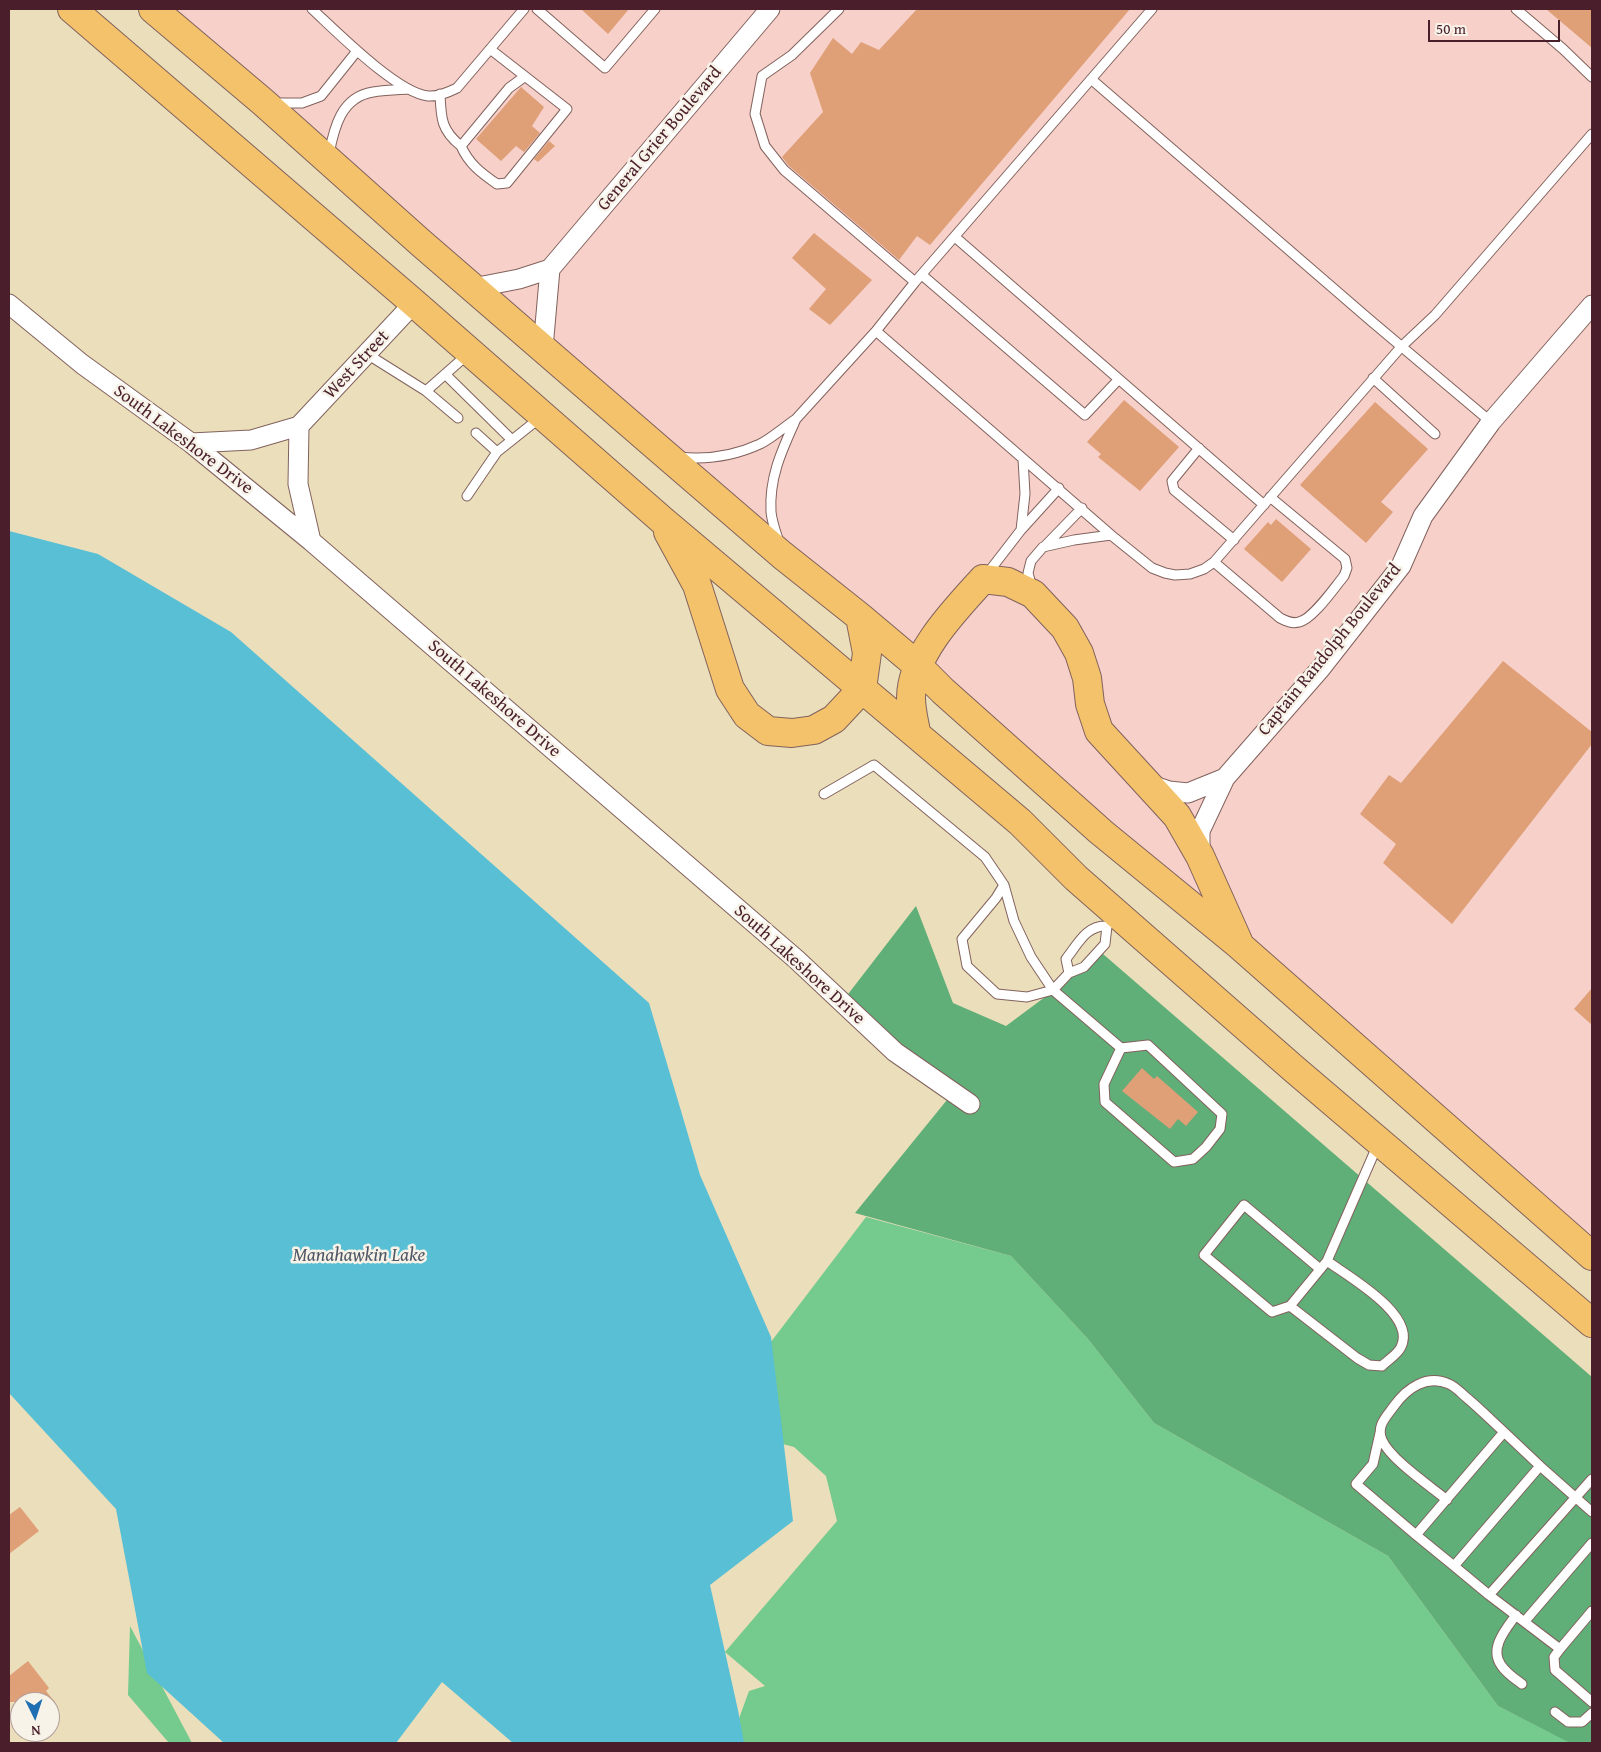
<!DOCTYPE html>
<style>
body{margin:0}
#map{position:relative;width:1601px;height:1752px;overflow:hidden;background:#ebdebb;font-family:"Gentium Book Plus",serif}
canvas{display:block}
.frame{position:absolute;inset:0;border:10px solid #4a1f2b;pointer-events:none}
.north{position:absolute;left:10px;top:1692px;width:50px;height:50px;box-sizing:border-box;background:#f7f3e8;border:1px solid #b29e9c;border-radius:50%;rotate:176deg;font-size:14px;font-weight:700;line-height:20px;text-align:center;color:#4a1f2b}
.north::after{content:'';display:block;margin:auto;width:18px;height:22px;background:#1f6fb2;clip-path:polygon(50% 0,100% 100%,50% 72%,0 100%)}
.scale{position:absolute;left:1428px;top:20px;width:132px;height:22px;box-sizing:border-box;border:2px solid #4a1f2b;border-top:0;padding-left:6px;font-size:15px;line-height:18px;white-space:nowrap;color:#4a1f2b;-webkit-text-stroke:4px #f7f3e8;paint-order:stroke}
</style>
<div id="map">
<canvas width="1601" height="1752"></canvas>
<div class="frame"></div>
<div class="north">N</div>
<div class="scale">50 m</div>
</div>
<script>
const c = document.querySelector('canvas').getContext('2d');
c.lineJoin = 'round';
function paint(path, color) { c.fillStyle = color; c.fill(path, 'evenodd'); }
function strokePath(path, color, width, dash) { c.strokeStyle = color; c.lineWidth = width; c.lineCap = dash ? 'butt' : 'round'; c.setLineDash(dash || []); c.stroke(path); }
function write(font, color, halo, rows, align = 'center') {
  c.font = font + ' "Gentium Book Plus",serif'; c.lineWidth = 5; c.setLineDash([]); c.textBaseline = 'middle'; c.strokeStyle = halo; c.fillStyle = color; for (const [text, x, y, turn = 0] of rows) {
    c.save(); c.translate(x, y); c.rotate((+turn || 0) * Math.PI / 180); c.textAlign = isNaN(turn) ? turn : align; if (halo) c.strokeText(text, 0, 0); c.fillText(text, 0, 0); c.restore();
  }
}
const built = new Path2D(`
 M154 9H1592V1256Z`);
const green = new Path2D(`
 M866 1217 1011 1256 1088 1339 1154 1423 1388 1556 1498 1706 1571 1743H730L749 1691 765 1686 725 1652 837 1521 826 1476 794 1447 779 1443 761 1355Z
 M130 1626 192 1743H169L128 1695Z`);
const forest = new Path2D(`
 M916 906 953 1003 1006 1026 1103 954 1592 1377V1743H1570L1498 1706 1388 1556 1154 1423 1088 1339 1011 1256 855 1213 951 1095 842 1002Z`);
const water = new Path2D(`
 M9 531 98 554 231 632 649 1003 700 1175 771 1337 793 1521 710 1585 738 1710 744 1743H513L442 1682 396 1743H224L147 1673 116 1509 9 1393Z`);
const building = new Path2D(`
 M581 9H629L608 34Z
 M917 9H1130L930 245 917 236 899 260 789 166 782 157 823 112 810 73 833 38 852 54 861 42 879 50Z
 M1546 9H1592V48Z
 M521 87 544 107 532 126 540 133 524 152 516 146 501 161 476 139Z
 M549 141 555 146 538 162 534 159Z
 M814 233 872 280 830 325 809 309 826 289 792 258Z
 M1124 400 1179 447 1140 491 1098 457 1101 454 1087 442Z
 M1375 402 1428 449 1381 502 1393 512 1366 543 1300 485Z
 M1276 519 1311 549 1282 582 1244 549 1268 522 1271 525Z
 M1503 661 1592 732V744L1452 924 1383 863 1396 844 1360 814 1389 775 1401 783Z
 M1592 988V1025L1574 1009Z
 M1142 1068 1154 1079 1157 1076 1198 1112 1186 1126 1178 1119 1170 1129 1122 1091Z
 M20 1507 39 1531 9 1554V1515Z
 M28 1661 49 1688 46 1691 55 1702H9V1676Z`);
const service = new Path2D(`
 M312 9C336 31 397 93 428 96 438 97 449 92 457 88L524 9
 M537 9 605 68 655 9
 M839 9 792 55 762 76 755 114 765 146 784 170 915 282
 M1516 9 1563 49 1592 77
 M490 49 567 109 507 183 497 184C481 173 469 164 461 146L509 88 524 77
 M1091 79 1370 320 1491 422
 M440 94C441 118 441 130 461 146
 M275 103H302L321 96 357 51
 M329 154C334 128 341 97 373 92 384 90 396 90 408 89
 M955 237 1264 505
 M922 275 1085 415 1119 379
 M876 331 1111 535 1152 568 1165 573 1175 575 1190 574 1204 569 1214 562 1401 347 1435 315 1592 134
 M367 354 426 391 468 354
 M445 374 512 440
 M1373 378 1435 434
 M426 391 458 418
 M796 419 876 331 915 282 1152 9
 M476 433 497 452
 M1199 448 1172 481 1174 490 1234 540
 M679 457C707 460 734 456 760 444 772 438 784 427 796 419 782 450 769 477 771 512 772 522 776 533 779 542
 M467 496 497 452 541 417
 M1021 530 1025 494 1023 459
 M1044 547 1082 508
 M1214 562 1280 618C1286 621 1292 624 1299 622 1313 619 1334 588 1344 576L1347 568 1345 559 1270 497
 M987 574 1021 530 1059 488
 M1032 588 1028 573 1031 561 1043 547 1074 540 1111 535
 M824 794 874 765 985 857 1004 885
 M1004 885 1014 921 1031 957 1053 990 1027 997 997 994 967 966 962 939 996 898Z
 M1116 917 1107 926 1105 944 1084 967 1069 973 1053 990 1121 1048 1148 1045 1222 1114 1220 1129 1206 1147 1193 1159 1174 1162 1105 1102 1104 1084 1121 1048
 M1069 973 1066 959C1078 944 1086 925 1107 926
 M1320 1269 1244 1205 1204 1255 1272 1312 1290 1306 1327 1261 1378 1144
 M1290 1306 1357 1358 1369 1365 1382 1366C1388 1360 1398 1354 1401 1347 1417 1315 1349 1277 1327 1261
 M1380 1433 1373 1464 1356 1484 1416 1535
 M1592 1479 1489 1595 1560 1649 1592 1611
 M1447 1500C1430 1486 1390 1459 1382 1440 1376 1426 1386 1417 1394 1406 1407 1388 1427 1374 1449 1384 1456 1387 1462 1394 1467 1398 1480 1409 1492 1421 1504 1432
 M1454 1566 1416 1535 1504 1432 1540 1466
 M1489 1595 1454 1566 1540 1466 1592 1512
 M1516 1615C1506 1629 1489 1648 1501 1665 1506 1673 1515 1679 1522 1684
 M1525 1621 1592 1543
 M1560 1649 1554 1657 1555 1670 1592 1702
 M1555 1712 1568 1722H1582L1592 1713`);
const minor = new Path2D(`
 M473 288 519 279 550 269 770 9
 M9 304 82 364 191 443 311 541 796 959 895 1052 970 1104
 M543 348 550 269
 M299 426 298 484 311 541
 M191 443 251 440 299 426 414 303
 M1148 784 1169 791 1188 793 1225 778
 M1200 855V831L1225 778 1321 668 1401 566 1423 516 1491 422 1592 305`);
const trunk = new Path2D(`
 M72 9 414 303 662 520 1020 822 1076 878 1294 1069 1592 1323
 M153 9 263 102 421 243 659 449 782 555 860 617 917 665 943 691 1101 832 1239 945 1592 1256
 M668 532 697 585 730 689 747 715 768 731 792 733 814 730 834 719 862 689 867 653 860 617
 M916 732C914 721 911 709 911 698 911 654 956 609 983 579L1008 582 1033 594 1065 628 1079 653 1087 678 1090 704 1099 731 1177 816 1200 856 1238 941`);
const streetNames = [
 ["General Grier Boulevard",660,139,-50],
 ["West Street",357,365,-47],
 ["South Lakeshore Drive",183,440,37],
 ["Captain Randolph Boulevard",1330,650,-51],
 ["South Lakeshore Drive",494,699,41],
 ["South Lakeshore Drive",799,965,42]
];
const waterNames = [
 ["Manahawkin Lake",359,1256]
];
paint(built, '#f7d0ca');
paint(green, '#75ca8d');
paint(forest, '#60ae78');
paint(water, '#58bfd5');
paint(building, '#df9f77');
strokePath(service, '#82625d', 11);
strokePath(minor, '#82625d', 21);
strokePath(trunk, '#82625d', 30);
strokePath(service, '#fff', 9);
strokePath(minor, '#fff', 19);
strokePath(trunk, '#f3c26a', 28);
write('18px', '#4a1f2b', '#f7f3e8', streetNames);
write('italic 19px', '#4f5766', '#f7f3e8', waterNames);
</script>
